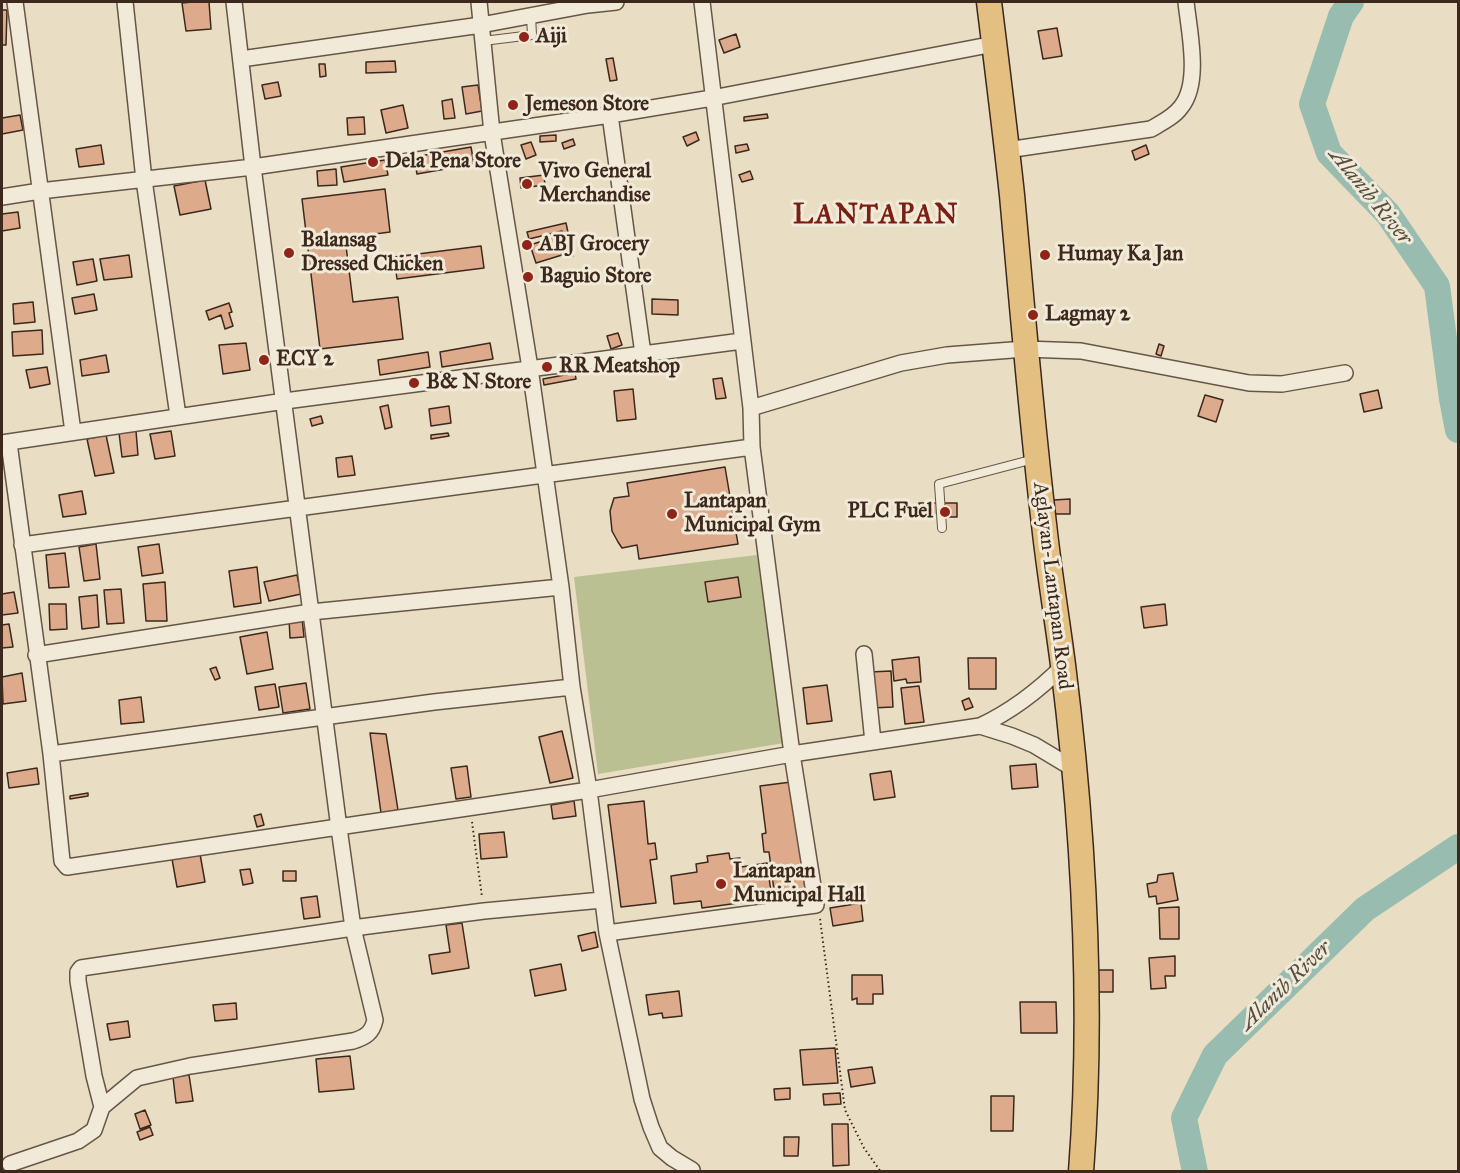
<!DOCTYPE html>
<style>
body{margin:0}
#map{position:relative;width:1460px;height:1173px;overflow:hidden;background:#e9dec3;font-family:"IM FELL Great Primer",serif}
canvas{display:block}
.frame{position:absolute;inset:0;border:3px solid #3c281d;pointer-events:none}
</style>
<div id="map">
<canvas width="1460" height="1173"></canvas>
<div class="frame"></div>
</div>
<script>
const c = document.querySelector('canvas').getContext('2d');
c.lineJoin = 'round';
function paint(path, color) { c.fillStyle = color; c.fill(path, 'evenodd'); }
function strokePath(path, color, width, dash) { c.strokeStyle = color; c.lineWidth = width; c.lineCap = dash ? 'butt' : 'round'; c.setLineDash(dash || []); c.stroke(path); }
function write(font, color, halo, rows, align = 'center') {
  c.font = font + ' "IM FELL Great Primer",serif'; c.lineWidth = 6; c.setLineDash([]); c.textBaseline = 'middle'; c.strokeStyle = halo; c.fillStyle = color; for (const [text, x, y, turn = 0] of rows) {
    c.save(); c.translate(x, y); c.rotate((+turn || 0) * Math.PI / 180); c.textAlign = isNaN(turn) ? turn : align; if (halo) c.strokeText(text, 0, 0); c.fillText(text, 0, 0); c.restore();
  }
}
const green = new Path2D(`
 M757 555 784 743 598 774 574 577Z`);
const river = new Path2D(`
 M1351 2 1341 16 1312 104 1329 153 1388 214 1437 286 1452 399 1458 430
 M1195 1172 1184 1118 1215 1055 1365 909 1458 847`);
const building = new Path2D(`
 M192 2H209L211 29 186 31 182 3Z
 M2 10H7L6 45H2Z
 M1057 28 1062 56 1043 59 1038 31Z
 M736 34 740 47 724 53 719 40Z
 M613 58 617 80 610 81 606 59Z
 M395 61 396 72 366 73V62Z
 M319 64H325L326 76 320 77Z
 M278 82 281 96 265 99 262 85Z
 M478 85 482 111 466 114 462 87Z
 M452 99 455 118 444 119 442 101Z
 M403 105 408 128 386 133 381 110Z
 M767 114 768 118 744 121V117Z
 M20 115 23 130 2 134V118Z
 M364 117 365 134 348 135 347 118Z
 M696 132 699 140 687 146 683 137Z
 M556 135V141L540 142V136Z
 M573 139 575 145 564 149 562 143Z
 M531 142 536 155 526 159 521 145Z
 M747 144 749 150 736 153 735 146Z
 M101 145 104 164 79 167 76 149Z
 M1146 145 1149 154 1135 160 1132 151Z
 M471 147 474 164 417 174 414 157Z
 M385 160 388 175 344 182 341 167Z
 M336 169 337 185 318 186 317 171Z
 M750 171 753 179 742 182 739 175Z
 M544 175 545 185 521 188 520 178Z
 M205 180 211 209 180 215 174 186Z
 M385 189 390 232 345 238 353 302 398 297 403 339 320 349 302 199Z
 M18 212 20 228 2 231V214Z
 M566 223 573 256 567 257 562 231 529 239 527 232Z
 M555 237 562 255 536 263 530 245Z
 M481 246 484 268 397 279 394 257Z
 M129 255 132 277 104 280 100 259Z
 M93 259 97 281 77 285 73 262Z
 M94 294 97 310 75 314 72 298Z
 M652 299 678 300V315L652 314Z
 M33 302 35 322 14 324 13 304Z
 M229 303 232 312 229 313 233 326 225 329 221 315 209 320 206 311Z
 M42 330 43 354 13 356 12 332Z
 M618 333 622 345 611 349 607 336Z
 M246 343 250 370 223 374 219 345Z
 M490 343 493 359 442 367 440 352Z
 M1159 344 1164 346 1161 356 1156 354Z
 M428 352 430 367 380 375 378 360Z
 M106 355 109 372 82 376 80 360Z
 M47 367 50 384 30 388 26 370Z
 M575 373 576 379 544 385 543 379Z
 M722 378 726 398 716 399 713 379Z
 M633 389 636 419 617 421 614 391Z
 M1378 390 1382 408 1364 412 1360 394Z
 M1205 395 1223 400 1216 422 1198 416Z
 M388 405 392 427 385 429 380 407Z
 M449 406 451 423 431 426 429 409Z
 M321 416 323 423 312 426 310 419Z
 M136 431 138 455 122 457 119 433Z
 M171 431 175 456 155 459 150 434Z
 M448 433 449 436 431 439V435Z
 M106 435 114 473 95 476 87 439Z
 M352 456 355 475 338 477 336 458Z
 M725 467 738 544 639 559 637 545 622 548 618 542 612 531 610 511 614 498 629 496 627 483Z
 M82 491 86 514 63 517 59 495Z
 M1070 499V514H1054V500Z
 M919 503H957V517H919Z
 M96 544 100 579 84 581 79 547Z
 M159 544 163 573 142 576 138 547Z
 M65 553 69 587 49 588 46 555Z
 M257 567 261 603 234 607 229 571Z
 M297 575 301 594 269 601 264 582Z
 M738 577 741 597 708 602 705 582Z
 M165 582 167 621H146L143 584Z
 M121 589 124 623 107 624 104 590Z
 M14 592 18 613 2 615V594Z
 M97 595 99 627 82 629 79 597Z
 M49 604H66L67 629 50 630Z
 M1165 604 1167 625 1144 628 1141 607Z
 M302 618 304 637 290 638 289 619Z
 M9 624 13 647 2 648V625Z
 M267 632 273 669 247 674 240 637Z
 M919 657 921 682 907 683 906 679 894 681 892 660Z
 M968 658H996V689H969Z
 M216 667 220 678 215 680 210 669Z
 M891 671 893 707 872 708 870 672Z
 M22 673 26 701 3 704 2 677Z
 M306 683 310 709 283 713 279 687Z
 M275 684 279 707 259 710 255 687Z
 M827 685 832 721 807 724 803 688Z
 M919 686 924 722 905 724 901 688Z
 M141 697 144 722 121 724 119 700Z
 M969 698 973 707 965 710 962 701Z
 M562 731 573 778 550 783 539 737Z
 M370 733 386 734 398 810 381 813Z
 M1036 764 1038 787 1012 789 1010 766Z
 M467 766 471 797 456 799 451 768Z
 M37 768 39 784 9 788 7 773Z
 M891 771 895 797 874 800 870 774Z
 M791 782 806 894 775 898 769 852H764L762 834 766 833 760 786Z
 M88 793V796L70 799V796Z
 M574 801 576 816 553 819 551 805Z
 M644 801 648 844 655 843 657 859 650 860 656 903 621 907 608 805Z
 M261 814 264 825 257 827 254 816Z
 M504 832 507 857 481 859 479 834Z
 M729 853 730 859 740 858 741 867 767 863 771 892 745 895 746 902 702 908 701 901 674 904 671 876 697 872 696 864 708 862 707 856Z
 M200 854 205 882 177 887 172 859Z
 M250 869 253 883 243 885 240 870Z
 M283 871H296V881H283Z
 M1173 873 1178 900 1157 904 1156 896 1149 897 1147 884 1157 882 1158 875Z
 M317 896 320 917 304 919 301 898Z
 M861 903 863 921 833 926 830 908Z
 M1179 907V939H1160L1159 908Z
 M462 923 469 968 432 974 429 955 450 952 446 925Z
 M595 932 598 947 582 951 578 936Z
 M1175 956V976H1165L1166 988 1151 989 1149 958Z
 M561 964 566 990 535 996 530 970Z
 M1098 970H1113V992H1097Z
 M852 975H882L883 994H873V1004H857V998L852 1000Z
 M679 991 682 1016 663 1018 662 1013 649 1015 646 995Z
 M1020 1002H1056L1057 1033H1021Z
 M236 1003 237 1019 215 1021 213 1005Z
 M128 1021 130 1037 110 1040 107 1024Z
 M835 1048 838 1083 803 1085 800 1050Z
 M350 1056 354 1089 319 1092 316 1059Z
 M872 1067 875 1083 851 1087 848 1070Z
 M189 1075 193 1101 176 1103 173 1077Z
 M790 1088V1099L775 1100 774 1089Z
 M840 1093 841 1104 824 1105 823 1094Z
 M991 1096H1014L1013 1131H991Z
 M145 1110 151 1125 140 1129 135 1114Z
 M832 1124H848L849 1165 833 1166Z
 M150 1127 153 1135 140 1140 137 1132Z
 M784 1137H799L798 1156H784Z`);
const path = new Path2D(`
 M472 822 482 897
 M820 919 845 1110 864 1148 881 1172`);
const service = new Path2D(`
 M483 41 532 35 531 16
 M942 528 939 484 1034 459`);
const minor = new Path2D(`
 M15 2 73 432
 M125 2 144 180 178 416
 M479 2 492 133 530 368 561 587 572 687 589 790 607 933 642 1099 651 1127 660 1148 672 1158 692 1170
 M241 59 481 25 588 5 616 2
 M610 115 643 354
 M1007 150 1151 129C1161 123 1174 117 1181 107 1201 83 1189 31 1186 2
 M2 197 40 191 253 167 610 115 712 98 994 44
 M751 408 901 363 947 355 1025 349 1081 351 1249 383 1282 384 1345 373
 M2 443 285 401 742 341
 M9 443 51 754 62 861 67 867 589 790 792 754 980 726C1012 711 1038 691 1063 666
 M22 545 752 447
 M864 654 873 742
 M36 655 311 612 561 587
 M980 726 1012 736 1034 745 1074 769
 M51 754 434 702 572 687
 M607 933 816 905 792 754 752 447 751 408 702 2
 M102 1107 94 1076 78 981V972L81 968 353 928 484 911 602 900
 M10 1164 78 1141 94 1130 102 1107 137 1078 190 1066 353 1041C366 1037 372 1033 375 1020L353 928 339 828 253 167 234 2`);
const primary = new Path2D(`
 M989 2C997 66 1005 130 1012 195 1022 305 1031 415 1044 524 1049 571 1057 618 1063 665 1084 833 1094 1003 1081 1172`);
const markers = [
 [524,37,6,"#8f2418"],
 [513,105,6,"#8f2418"],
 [373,162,6,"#8f2418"],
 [527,184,6,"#8f2418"],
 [527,245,6,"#8f2418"],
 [289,253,6,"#8f2418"],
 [1045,255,6,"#8f2418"],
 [528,277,6,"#8f2418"],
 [1033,315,6,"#8f2418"],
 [264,360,6,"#8f2418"],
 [547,367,6,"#8f2418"],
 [414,383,6,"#8f2418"],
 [945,512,6,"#8f2418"],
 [672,514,6,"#8f2418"],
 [721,884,6,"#8f2418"]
];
const poiNames = [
 ["Aiji",536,37],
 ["Jemeson Store",525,105],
 ["Dela Pena Store",385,162],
 ["Vivo General",539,172],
 ["Merchandise",539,196],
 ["Balansag",301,241],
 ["Dressed Chicken",301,265],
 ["ABJ Grocery",539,245],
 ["Humay Ka Jan",1057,255],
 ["Baguio Store",540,277],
 ["Lagmay 2",1045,315],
 ["ECY 2",276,360],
 ["RR Meatshop",559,367],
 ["B& N Store",426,383],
 ["Lantapan",684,502],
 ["Municipal Gym",684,526],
 ["PLC Fuel",933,512,"right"],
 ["Lantapan",733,872],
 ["Municipal Hall",733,896]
];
const streetNames = [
 ["Aglayan-Lantapan Road",1052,586,83]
];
const waterNames = [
 ["Alanib River",1370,197,51],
 ["Alanib River",1286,986,-44]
];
const districtNames = [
 ["LANTAPAN",876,216]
];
paint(green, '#bac092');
strokePath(river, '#98bcaf', 26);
paint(building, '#ddab8b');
strokePath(building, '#3c281d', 1.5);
strokePath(service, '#675646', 10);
strokePath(minor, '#675646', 18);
strokePath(primary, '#3c281d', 27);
strokePath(path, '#3c281d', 2, [1.5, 3]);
strokePath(service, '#f1ead8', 8);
strokePath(minor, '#f1ead8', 15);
strokePath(primary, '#e4bf82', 24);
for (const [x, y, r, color] of markers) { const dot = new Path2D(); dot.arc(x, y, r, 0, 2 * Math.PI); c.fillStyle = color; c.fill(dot); strokePath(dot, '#f1ead8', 2); }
write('bold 21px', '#3c281d', '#f1ead8', poiNames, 'left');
write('21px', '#3c281d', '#f1ead8', streetNames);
write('italic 22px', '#534d42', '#f1ead8', waterNames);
c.letterSpacing = '1.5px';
write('bold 27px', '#7a1f14', '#f1ead8', districtNames);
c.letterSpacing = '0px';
</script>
